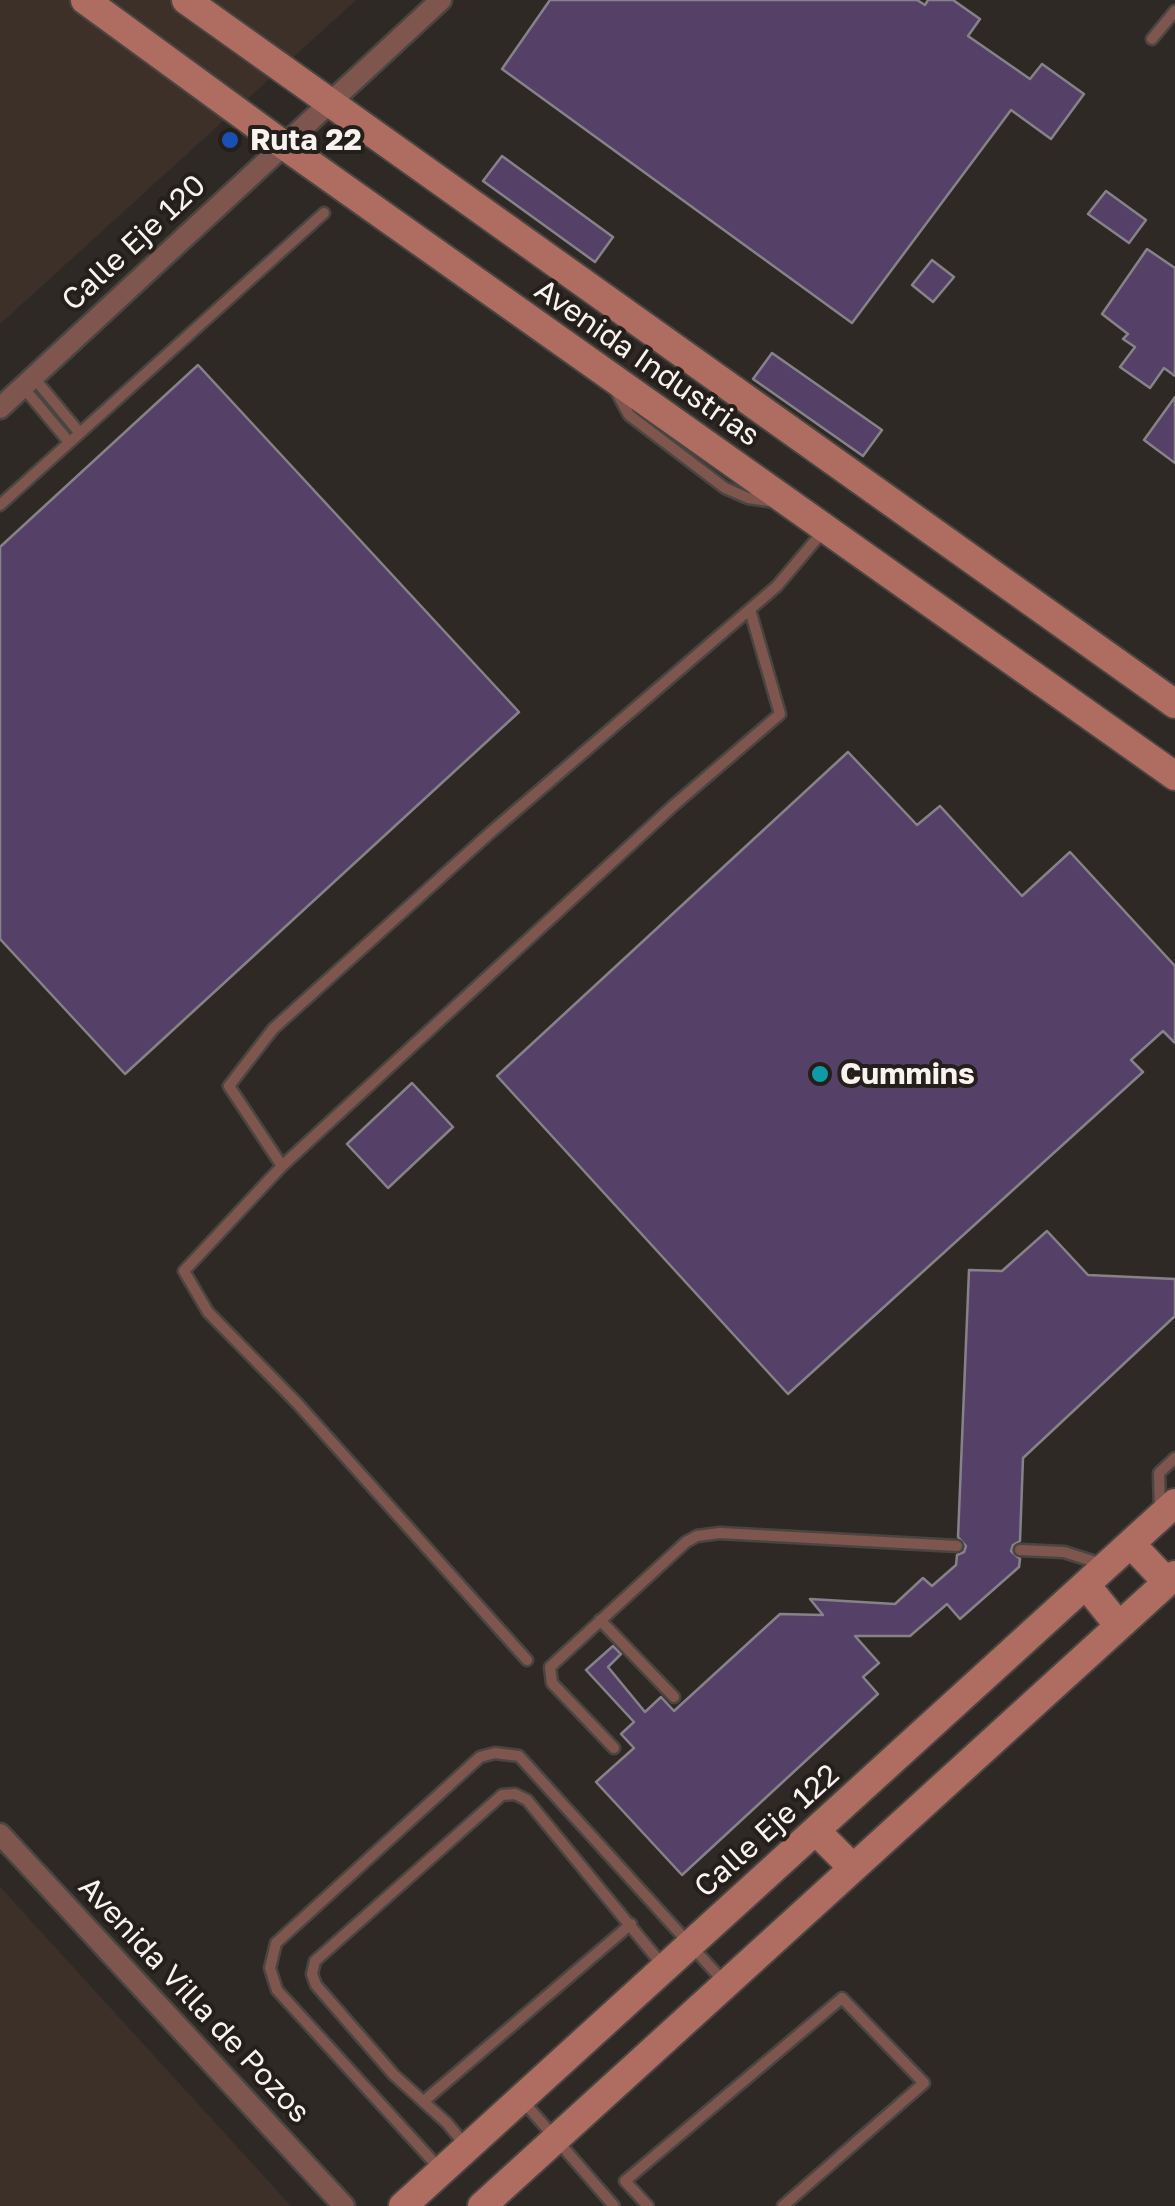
<!DOCTYPE html>
<style>
body{margin:0}
canvas{display:block;background:#2f2925}
</style>
<canvas width="1175" height="2206"></canvas>
<script>
const c = document.querySelector('canvas').getContext('2d');
c.lineJoin = 'round';
function paint(path, color) { c.fillStyle = color; c.fill(path, 'evenodd'); }
function strokePath(path, color, width, dash) { c.strokeStyle = color; c.lineWidth = width; c.lineCap = dash ? 'butt' : 'round'; c.setLineDash(dash || []); c.stroke(path); }
function write(font, color, halo, rows, align = 'center') {
  c.font = font + ' "Golos Text",sans-serif'; c.lineWidth = 8; c.setLineDash([]); c.textBaseline = 'middle'; c.strokeStyle = halo; c.fillStyle = color; for (const [text, x, y, turn = 0] of rows) {
    c.save(); c.translate(x, y); c.rotate((+turn || 0) * Math.PI / 180); c.textAlign = isNaN(turn) ? turn : align; if (halo) c.strokeText(text, 0, 0); c.fillText(text, 0, 0); c.restore();
  }
}
const built = new Path2D(`
 M0 0H356L0 324Z
 M0 1887 291 2206H0Z`);
const building = new Path2D(`
 M550 0H917L925 5 928 0H953L980 19 968 36 1030 79 1042 64 1084 94 1051 139 1011 110 852 323 502 69Z
 M502 156 613 237 595 262 483 181Z
 M1106 191 1146 220 1129 243 1088 214Z
 M1147 249 1175 268V376L1164 368 1150 388 1120 367 1135 347 1123 339 1128 334 1102 314Z
 M932 260 954 277 933 302 912 285Z
 M772 353 882 430 863 456 753 379Z
 M198 365 519 712 125 1074 0 939V547Z
 M1175 397V463L1144 440Z
 M848 752 917 825 940 806 1022 896 1070 852 1175 966V1043L1163 1031 1131 1060 1143 1072 788 1394 497 1076Z
 M412 1083 453 1127 388 1188 347 1144Z
 M1047 1231 1088 1275 1175 1279V1316L1023 1458 1020 1541 1013 1545 1011 1551 1020 1559 1019 1567 960 1619 947 1604 910 1636H855L879 1663 863 1677 878 1694 682 1875 596 1782 634 1748 621 1734 634 1722 586 1670 613 1646 621 1654 608 1667 645 1712 661 1697 674 1711 780 1614 823 1615 810 1599 895 1604 923 1578 932 1586 956 1565 957 1555 964 1552 966 1546 958 1537 969 1270 1002 1271Z`);
const service = new Path2D(`
 M1152 39 1175 11
 M34 378 79 432
 M23 387 69 442
 M617 393 629 415 725 488 748 498 775 502
 M0 505 324 213
 M282 1166 229 1086 273 1029 491 832 777 586 825 529
 M1160 1510 1159 1473 1175 1458
 M1020 1550 1064 1552 1102 1564
 M600 1620 674 1697
 M527 1660 297 1403 208 1312 184 1271 282 1166 674 805 780 714 750 610
 M614 1748 552 1683 550 1667 686 1542 697 1536 720 1533 957 1546
 M424 2101 631 1924
 M523 2101 614 2206
 M466 2146 447 2123 394 2075 316 1985 312 1974 315 1961 502 1795 515 1794 527 1800 664 1967
 M440 2169 277 1990 270 1968 276 1943 480 1757 495 1753 519 1756 725 1983
 M648 2206 625 2181 842 1998 924 2083 783 2206`);
const minor = new Path2D(`
 M0 408 441 0
 M0 1834 344 2206`);
const secondary = new Path2D(`
 M85 0 285 146 1175 776
 M186 0 1175 704
 M1131 1544 1167 1582
 M1086 1585 1119 1626
 M816 1831 853 1868
 M403 2206 1175 1503
 M482 2206 1175 1575`);
const markers = [
 [230,140,10,"#1a4fb4"],
 [820,1074,10,"#0f9aa8"]
];
const poiNames = [
 ["Ruta 22",250,140],
 ["Cummins",840,1074]
];
const streetNames = [
 ["Calle Eje 120",134,243,-43],
 ["Avenida Industrias",647,363,35],
 ["Calle Eje 122",767,1831,-42],
 ["Avenida Villa de Pozos",194,2000,47]
];
paint(built, '#3d3029');
paint(building, '#554067');
strokePath(building, '#868289', 2.5);
strokePath(service, '#4b4541', 15);
strokePath(minor, '#4b4541', 25);
strokePath(secondary, '#4b4541', 32);
strokePath(service, '#7f564e', 10);
strokePath(minor, '#7f564e', 20);
strokePath(secondary, '#af6d61', 28);
for (const [x, y, r, color] of markers) { const dot = new Path2D(); dot.arc(x, y, r, 0, 2 * Math.PI); c.fillStyle = color; c.fill(dot); strokePath(dot, '#251f1b', 4); }
write('bold 30px', '#f8f3f0', '#251f1b', poiNames, 'left');
write('30px', '#f8f3f0', '#251f1b', streetNames);
</script>
